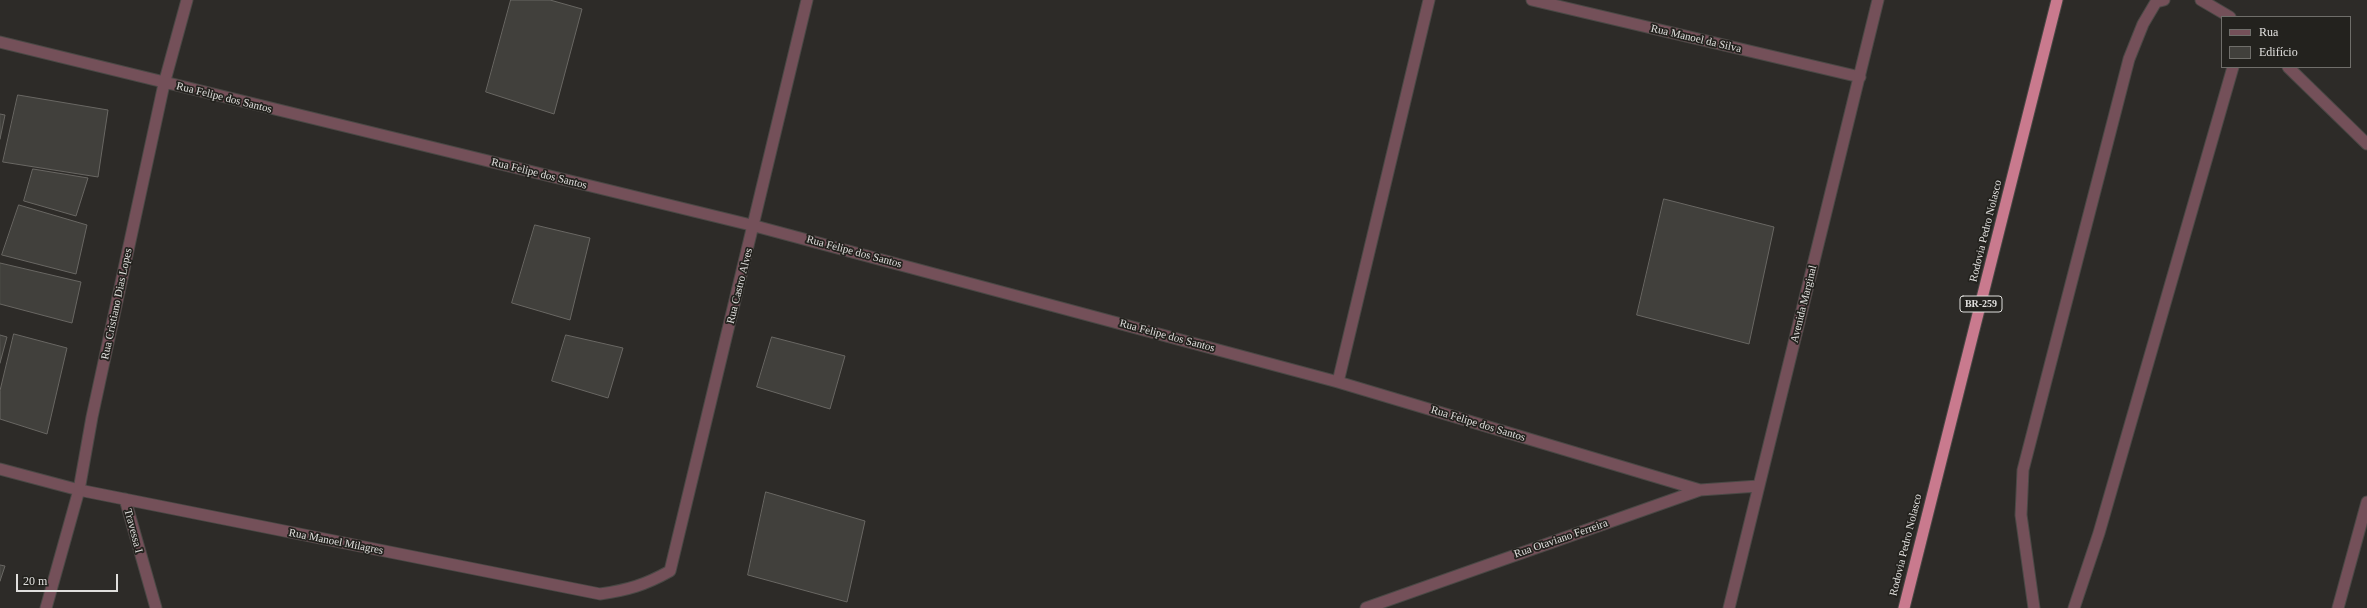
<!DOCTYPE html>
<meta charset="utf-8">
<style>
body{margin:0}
#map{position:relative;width:2367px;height:608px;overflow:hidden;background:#2d2b28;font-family:"Times New Roman",serif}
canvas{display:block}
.legend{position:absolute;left:2221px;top:16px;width:130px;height:52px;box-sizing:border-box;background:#23221e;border:1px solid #6f6e6a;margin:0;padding:5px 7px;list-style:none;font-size:12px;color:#e0dfdd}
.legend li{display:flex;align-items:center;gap:8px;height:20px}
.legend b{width:20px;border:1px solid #6f6e6a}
.scale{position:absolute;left:16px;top:574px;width:102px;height:18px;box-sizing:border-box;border:2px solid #e0dfdd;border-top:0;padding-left:5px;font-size:12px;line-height:14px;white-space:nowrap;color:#e0dfdd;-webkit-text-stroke:3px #23221e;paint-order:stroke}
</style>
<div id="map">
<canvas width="2367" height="608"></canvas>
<ul class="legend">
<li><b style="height:5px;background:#745059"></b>Rua</li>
<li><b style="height:11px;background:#41403c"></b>Edifício</li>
</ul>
<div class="scale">20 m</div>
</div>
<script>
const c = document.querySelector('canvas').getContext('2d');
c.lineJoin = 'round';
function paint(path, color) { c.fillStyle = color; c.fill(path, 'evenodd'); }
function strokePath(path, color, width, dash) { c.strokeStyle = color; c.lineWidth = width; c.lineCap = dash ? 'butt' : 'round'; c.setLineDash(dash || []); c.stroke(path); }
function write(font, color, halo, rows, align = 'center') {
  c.font = font + ' "Times New Roman",serif'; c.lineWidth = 3.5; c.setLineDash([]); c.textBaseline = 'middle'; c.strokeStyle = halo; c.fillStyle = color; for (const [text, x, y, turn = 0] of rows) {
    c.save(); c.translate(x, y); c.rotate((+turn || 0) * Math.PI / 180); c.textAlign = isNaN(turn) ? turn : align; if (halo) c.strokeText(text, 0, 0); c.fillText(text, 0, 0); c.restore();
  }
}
const building = new Path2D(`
 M511 0H550L582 9 554 114 486 92Z
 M18 95 108 110 98 177 3 162Z
 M0 114 5 115 0 139Z
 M33 169 88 178 76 216 24 201Z
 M1664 199 1774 227 1749 344 1637 315Z
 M19 205 87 225 76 274 2 255Z
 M535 225 590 238 570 320 512 303Z
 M0 263 81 282 72 323 0 304Z
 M14 334 67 348 47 434 0 419V391Z
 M0 335 7 337 0 363Z
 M566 335 623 348 608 398 552 381Z
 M772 337 845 356 830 409 757 387Z
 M766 492 865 521 847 602 748 575Z
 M0 565 5 566 0 581Z`);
const minor = new Path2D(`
 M1532 0 1860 77
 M2201 0 2230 17
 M0 42 755 226 1338 382 1700 490
 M2288 67 2367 144
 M1338 382 1429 0
 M0 469 79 490 600 594C628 590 645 585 670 571L807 0
 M125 499 156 608
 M46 608 79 490 92 417 164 84 187 0
 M1366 608 1700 490 1758 486
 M1729 608 1878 0
 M2034 608 2021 515 2023 470 2129 59 2143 24 2156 2 2164 0
 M2074 608 2099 533 2233 67
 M2338 608 2367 502`);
const trunk = new Path2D(`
 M1904 608 2057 0`);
const shields = [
 [1981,304,42]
];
const shieldNames = [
 ["BR-259",1981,304]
];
const streetNames = [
 ["Rua Manoel da Silva",1696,39,13],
 ["Rua Felipe dos Santos",224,98,14],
 ["Rua Felipe dos Santos",539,174,14],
 ["Rodovia Pedro Nolasco",1986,231,-76],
 ["Rua Felipe dos Santos",854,252,15],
 ["Rua Castro Alves",740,286,-76],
 ["Rua Cristiano Dias Lopes",117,304,-78],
 ["Avenida Marginal",1804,304,-76],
 ["Rua Felipe dos Santos",1167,336,15],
 ["Rua Felipe dos Santos",1478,424,17],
 ["Travessa I",133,531,75],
 ["Rua Otaviano Ferreira",1561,539,-19],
 ["Rua Manoel Milagres",336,542,11],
 ["Rodovia Pedro Nolasco",1906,545,-76]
];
paint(building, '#41403c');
strokePath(building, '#696763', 1);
strokePath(minor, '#4a4845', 13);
strokePath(trunk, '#4a4845', 13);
strokePath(minor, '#745059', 11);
strokePath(trunk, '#c97a8e', 11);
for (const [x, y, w] of shields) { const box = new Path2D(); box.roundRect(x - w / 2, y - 8, w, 16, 3); c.fillStyle = '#23221e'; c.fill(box); strokePath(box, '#e0dfdd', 1); }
write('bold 10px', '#e0dfdd', null, shieldNames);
write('11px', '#e0dfdd', '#23221e', streetNames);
</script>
